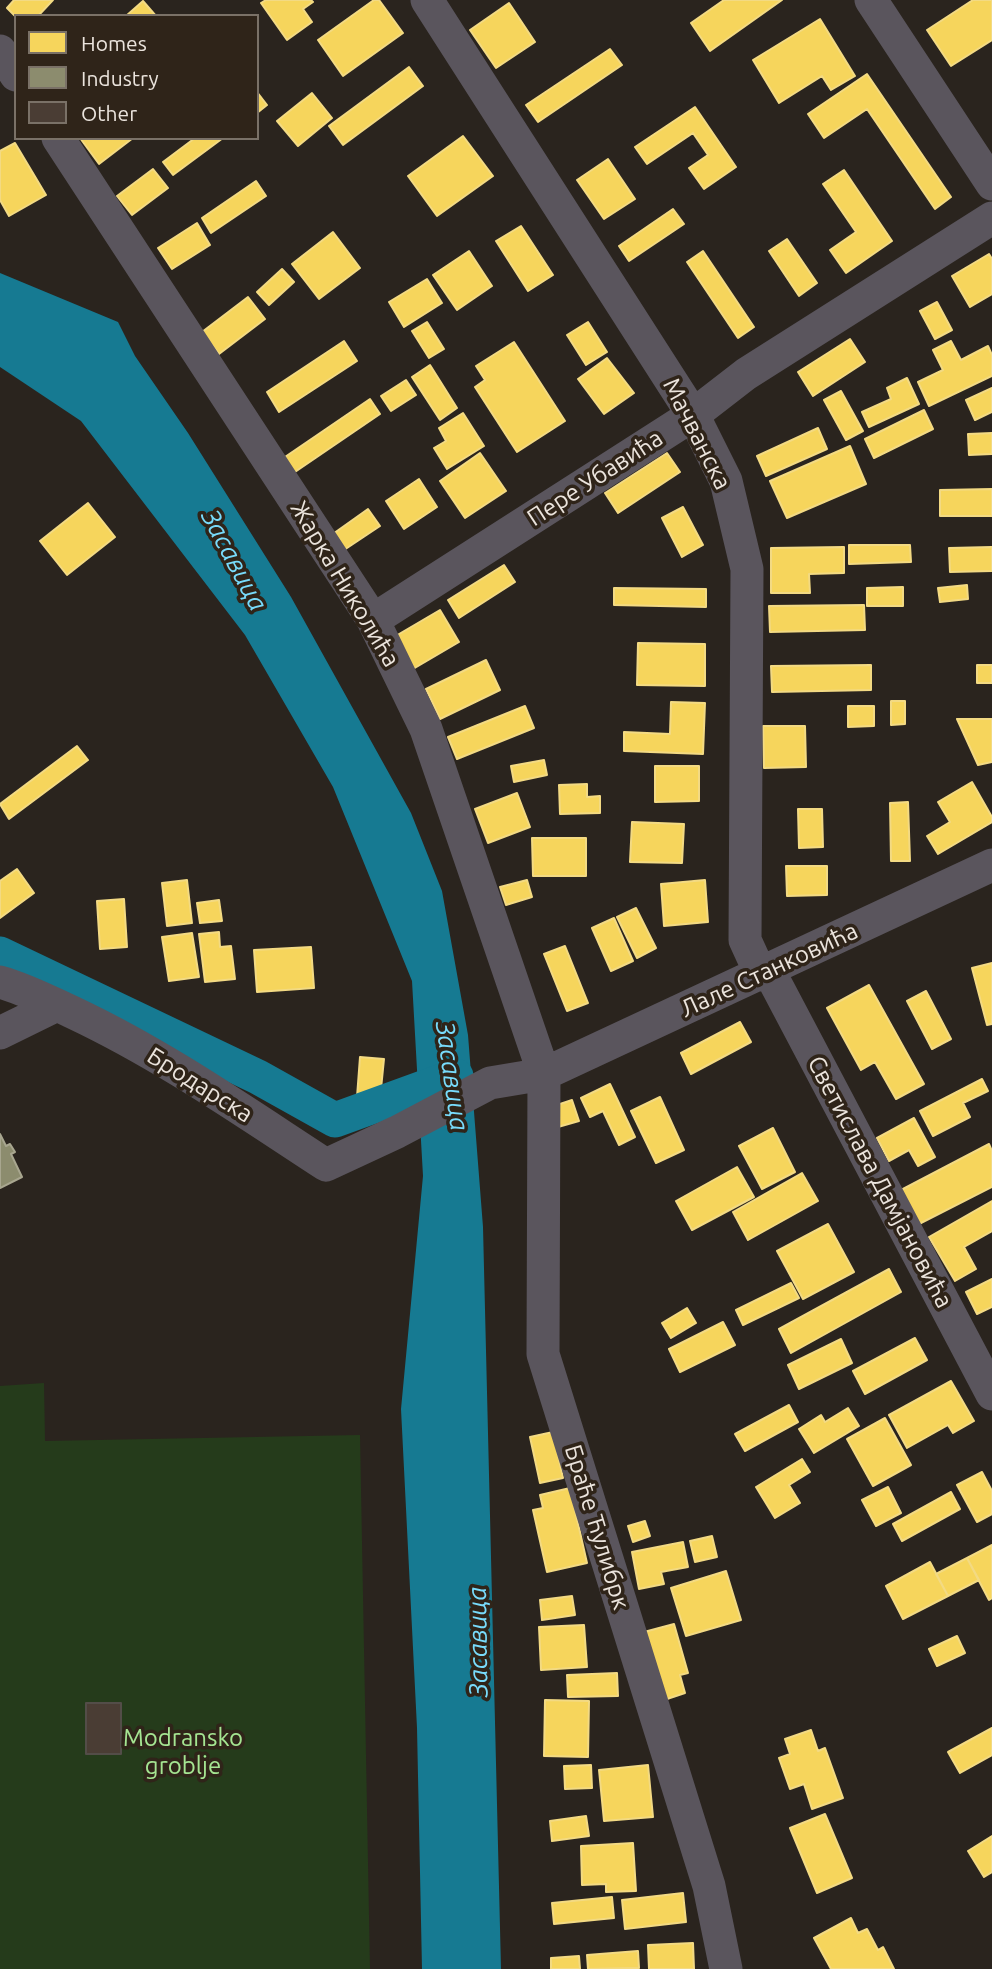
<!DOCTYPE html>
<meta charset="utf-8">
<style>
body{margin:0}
#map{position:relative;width:992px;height:1969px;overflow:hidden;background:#2a241e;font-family:Ubuntu,sans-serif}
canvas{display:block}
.legend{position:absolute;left:14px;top:14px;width:245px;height:126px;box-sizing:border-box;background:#2f2419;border:2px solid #7a7167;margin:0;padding:9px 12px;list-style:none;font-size:21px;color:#ebe4dd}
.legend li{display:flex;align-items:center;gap:14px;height:35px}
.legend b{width:35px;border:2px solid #7a7167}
</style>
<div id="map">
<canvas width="992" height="1969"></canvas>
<ul class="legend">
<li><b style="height:19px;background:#f6d55c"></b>Homes</li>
<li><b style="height:19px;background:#8c8c6e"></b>Industry</li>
<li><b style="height:19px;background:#4a3d34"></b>Other</li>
</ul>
</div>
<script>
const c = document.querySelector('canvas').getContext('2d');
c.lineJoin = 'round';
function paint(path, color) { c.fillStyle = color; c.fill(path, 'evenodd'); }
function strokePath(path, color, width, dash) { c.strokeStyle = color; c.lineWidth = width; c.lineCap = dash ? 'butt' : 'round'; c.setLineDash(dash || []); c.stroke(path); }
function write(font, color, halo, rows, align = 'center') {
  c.font = font + ' Ubuntu,sans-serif'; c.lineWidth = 7; c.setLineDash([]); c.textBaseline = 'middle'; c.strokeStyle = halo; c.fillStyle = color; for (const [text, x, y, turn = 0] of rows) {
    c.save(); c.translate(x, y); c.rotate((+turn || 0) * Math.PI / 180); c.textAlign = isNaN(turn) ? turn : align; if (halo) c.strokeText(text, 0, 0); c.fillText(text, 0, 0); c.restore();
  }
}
const green = new Path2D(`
 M44 1383 45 1441 360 1435 370 1969H0V1386Z`);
const water = new Path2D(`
 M0 273 118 322 135 356 188 433 291 597 411 813 442 891 468 1035 483 1227 501 1969H422L417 1728 401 1409 423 1176 412 981 333 787 245 635 81 421 0 367Z`);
const homes = new Path2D(`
 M14 0H53L38 16 16 17 7 8Z
 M266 0H311L313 2 303 9 312 22 287 40 261 3Z
 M374 0H379L403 33 343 76 318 40Z
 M724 0H782L710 51 691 23Z
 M973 0H992V40L951 66 927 30Z
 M143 1 156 16H126Z
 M509 3 535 42 496 68 470 30Z
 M820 19 855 76 831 90 822 76 779 103 753 60Z
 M610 49 622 65 538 122 526 105Z
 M409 67 423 86 343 145 329 126Z
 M867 74 951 197 935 209 867 109 824 138 808 114Z
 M257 92 267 105 257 113Z
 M312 93 332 118 298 146 277 121Z
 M695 107 736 167 704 189 689 168 708 155 693 133 647 164 635 147Z
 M463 136 493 176 437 216 408 176Z
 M80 138H133L99 164Z
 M195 138H223L173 175 163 162Z
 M15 143 46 195 9 216 0 200V151Z
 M608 159 635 199 604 219 577 180Z
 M153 169 168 188 132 215 117 196Z
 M844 170 892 241 846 273 830 250 856 232 823 184Z
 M256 181 266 196 211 233 202 218Z
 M673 209 684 224 629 261 619 246Z
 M197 223 210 245 172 269 158 248Z
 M521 226 553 275 528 291 496 241Z
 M333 232 360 268 319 299 292 264Z
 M787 239 817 283 799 296 769 251Z
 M469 251 492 286 457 310 433 275Z
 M703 251 754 327 738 338 687 262Z
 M989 254 992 259V294L970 307 952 276Z
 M282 269 294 282 269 305 257 292Z
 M427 279 442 303 404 327 389 302Z
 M248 297 265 319 219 354 202 332Z
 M937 302 952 330 935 339 920 311Z
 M427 322 444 349 429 358 412 331Z
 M588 322 607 352 586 365 567 335Z
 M850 339 865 362 813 396 798 372Z
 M344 341 357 361 279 412 267 392Z
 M951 341 961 360 988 346 992 355V376L929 406 918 382 943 370 933 350Z
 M514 342 565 421 517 452 475 387 485 380 476 366Z
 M607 358 634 393 604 414 578 379Z
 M430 365 457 408 440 420 412 377Z
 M907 378 919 404 869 427 862 412 891 399 887 388Z
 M406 380 416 395 391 411 381 396Z
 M992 388V412L975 420 966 400Z
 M841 391 863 431 846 440 824 400Z
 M370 399 380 414 292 474 282 459Z
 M924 410 933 429 874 458 865 439Z
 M463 413 484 446 447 469 434 448 446 441 439 428Z
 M818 428 827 449 766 476 757 456Z
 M992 433V454L969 455 968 434Z
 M850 446 866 484 787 518 770 481Z
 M480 453 506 491 465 518 440 481Z
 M667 453 680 472 618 513 605 493Z
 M419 479 437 507 404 529 386 501Z
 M992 489V516H940V490Z
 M88 503 115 537 67 575 40 541Z
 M683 507 703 545 682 557 662 518Z
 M368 509 380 526 341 552 330 536Z
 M849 545H910L911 562 849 564Z
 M844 547V573L809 574 810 593H771V548Z
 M992 547V571L950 572 949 548Z
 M504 565 515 582 459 618 448 600Z
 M967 585 968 599 940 602 938 588Z
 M903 587V606H867V588Z
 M614 588 706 589V607L614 605Z
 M864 605 865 630 770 632 769 606Z
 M440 610 459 642 413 669 394 637Z
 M638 643 705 644V686L637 685Z
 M486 660 500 690 440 719 426 689Z
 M871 665V690L772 692 771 666Z
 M977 665H992V683H977Z
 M891 701H905V724L891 725Z
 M671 702 705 703 703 754 624 751V732L670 734Z
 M525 706 534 728 457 759 448 737Z
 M848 706H874V726L848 727Z
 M957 719H992V762L978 765Z
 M763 726H805L806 767 764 768Z
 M77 746 88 760 9 819 0 804Z
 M544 760 547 775 514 782 511 766Z
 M655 766H699V801L655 802Z
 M972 782 992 817V822L938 854 927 836 950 822 938 802Z
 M587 784V797L600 796V813L560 814 559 785Z
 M517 793 530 827 488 843 475 809Z
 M908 802 910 861H891L890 803Z
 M798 809H822L823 847 799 848Z
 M632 822 684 824 682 863 630 862Z
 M532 838H586V876H533Z
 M786 866H827V895L787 896Z
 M17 869 34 893 0 918V881Z
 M187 880 192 923 167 926 162 883Z
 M527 880 532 897 506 905 500 887Z
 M705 880 708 922 664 926 661 884Z
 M124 899 127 947 100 949 97 901Z
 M219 900 222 921 200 923 197 903Z
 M636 908 656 948 637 958 617 917Z
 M614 918 633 961 611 971 592 928Z
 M219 932 220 947 231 946 235 979 205 982 199 934Z
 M192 933 199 977 169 981 162 937Z
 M565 946 588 1003 567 1011 544 954Z
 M311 947 314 988 257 992 254 950Z
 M992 963V1024L987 1025 972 968Z
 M869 985 924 1084 896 1099 875 1062 861 1070 827 1008Z
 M926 991 951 1039 932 1049 907 1001Z
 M740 1022 751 1042 691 1074 681 1053Z
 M360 1057 384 1059 380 1099 357 1097Z
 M982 1079 988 1091 963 1103 970 1117 933 1136 920 1111Z
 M610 1084 635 1137 619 1145 603 1111 590 1117 581 1098Z
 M660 1097 684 1150 656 1163 631 1111Z
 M572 1100 579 1121 558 1127 551 1107Z
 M914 1118 935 1157 918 1166 909 1150 889 1161 877 1138Z
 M773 1128 795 1172 762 1189 739 1146Z
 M989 1144 992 1151V1187L919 1224 901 1190Z
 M737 1167 754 1197 692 1230 676 1201Z
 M802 1173 818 1201 748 1240 733 1212Z
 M992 1201V1231L964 1247 976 1269 955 1281 929 1237Z
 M828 1224 854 1272 803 1299 777 1251Z
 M889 1269 901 1292 791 1353 779 1329Z
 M992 1279V1307L977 1314 966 1292Z
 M791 1283 799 1298 743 1325 736 1310Z
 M687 1308 696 1323 671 1338 662 1323Z
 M723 1322 735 1345 680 1372 669 1349Z
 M915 1338 927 1360 865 1394 853 1371Z
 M841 1339 852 1363 799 1389 788 1365Z
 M951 1381 974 1421 953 1433 948 1425 907 1448 889 1415Z
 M789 1405 798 1422 745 1451 735 1434Z
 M848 1408 859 1426 814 1453 799 1429 821 1415 825 1422Z
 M885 1418 911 1465 873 1486 847 1439Z
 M553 1432 563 1478 540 1483 530 1437Z
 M802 1459 810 1472 789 1485 800 1503 775 1518 756 1487Z
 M982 1472 992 1491V1514L977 1522 957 1485Z
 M888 1487 901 1513 876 1526 862 1500Z
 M570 1488 587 1563 547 1572 533 1510 543 1508 540 1495Z
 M951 1492 960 1509 902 1541 893 1524Z
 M645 1521 650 1536 633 1542 628 1526Z
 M712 1536 717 1557 695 1562 690 1541Z
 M683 1542 688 1567 661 1572 664 1584 639 1589 632 1552Z
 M992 1545V1598L989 1600 967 1558Z
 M967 1558 979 1580 948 1596 936 1574Z
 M930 1562 948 1596 903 1619 886 1586Z
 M726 1571 741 1620 686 1636 671 1588Z
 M572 1596 575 1615 542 1620 540 1600Z
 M674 1624 688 1673 680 1675 685 1693 664 1700 644 1632Z
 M584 1625 587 1667 541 1670 539 1627Z
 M957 1636 965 1653 937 1666 929 1649Z
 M617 1673 618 1696 568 1697 567 1675Z
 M545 1700 589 1701 588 1757 544 1756Z
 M992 1728V1755L960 1773 948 1752Z
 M811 1730 818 1751 825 1748 843 1798 812 1809 804 1784 790 1789 779 1758 790 1754 785 1739Z
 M591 1765 592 1788 565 1789 564 1766Z
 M648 1765 653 1817 604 1821 599 1770Z
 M825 1814 852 1878 817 1893 790 1828Z
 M586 1816 589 1836 552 1841 550 1821Z
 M992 1836V1872L984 1877 968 1851Z
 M633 1843 636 1891 606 1892V1884L582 1885 581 1846Z
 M683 1893 686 1922 625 1929 622 1900Z
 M612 1897 614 1918 554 1924 552 1903Z
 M851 1918 858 1933 867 1929 878 1950 883 1947 894 1969H831L814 1938Z
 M693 1943 694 1969H649L648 1945Z
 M638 1951 639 1968 588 1969 587 1955Z
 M579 1956 580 1969H551V1958Z`);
const industry = new Path2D(`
 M0 1134 6 1146 10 1144 15 1152 11 1154 22 1177 0 1188Z`);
const canal = new Path2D(`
 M0 954 258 1077 335 1120 456 1076`);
const building = new Path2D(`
 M86 1703H121V1754H86Z`);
const street = new Path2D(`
 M427 0 693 415 726 481 747 569 745 940 761 975
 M871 0 992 184
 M0 51 16 75
 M58 138 373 620 426 729 544 1074 543 1354 709 1886 726 1969
 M373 620 693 415 746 374 992 218
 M769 971 992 1394
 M0 982C28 990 48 1001 74 1013 163 1055 243 1111 326 1165L397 1132 490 1083 544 1074 992 865
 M0 1033 57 1005`);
const streetNames = [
 ["Мачванска",697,434,63],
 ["Пере Убавића",595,478,-33],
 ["Жарка Николића",345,584,59],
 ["Лале Станковића",769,970,-25],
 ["Бродарска",200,1085,32],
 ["Светислава Дамјановића",880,1182,62],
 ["Браће Ћулибрк",597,1527,73]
];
const parkNames = [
 ["Modransko",183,1738],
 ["groblje",183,1766]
];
const waterNames = [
 ["Засавица",234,560,62],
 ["Засавица",452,1076,82],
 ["Засавица",478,1642,-91]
];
paint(green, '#253b1b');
paint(water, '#167a92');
paint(homes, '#f6d55c');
strokePath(homes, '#f3da83', 2);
paint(industry, '#8c8c6e');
strokePath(industry, '#a8a68f', 2);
strokePath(canal, '#167a92', 35);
paint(building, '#4a3d34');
strokePath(building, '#534d48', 2);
strokePath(street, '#5a555d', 33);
write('24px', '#ebe4dd', '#2f2419', streetNames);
write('24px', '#a5e592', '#2f2419', parkNames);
write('italic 26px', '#78dbfb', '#2f2419', waterNames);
</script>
